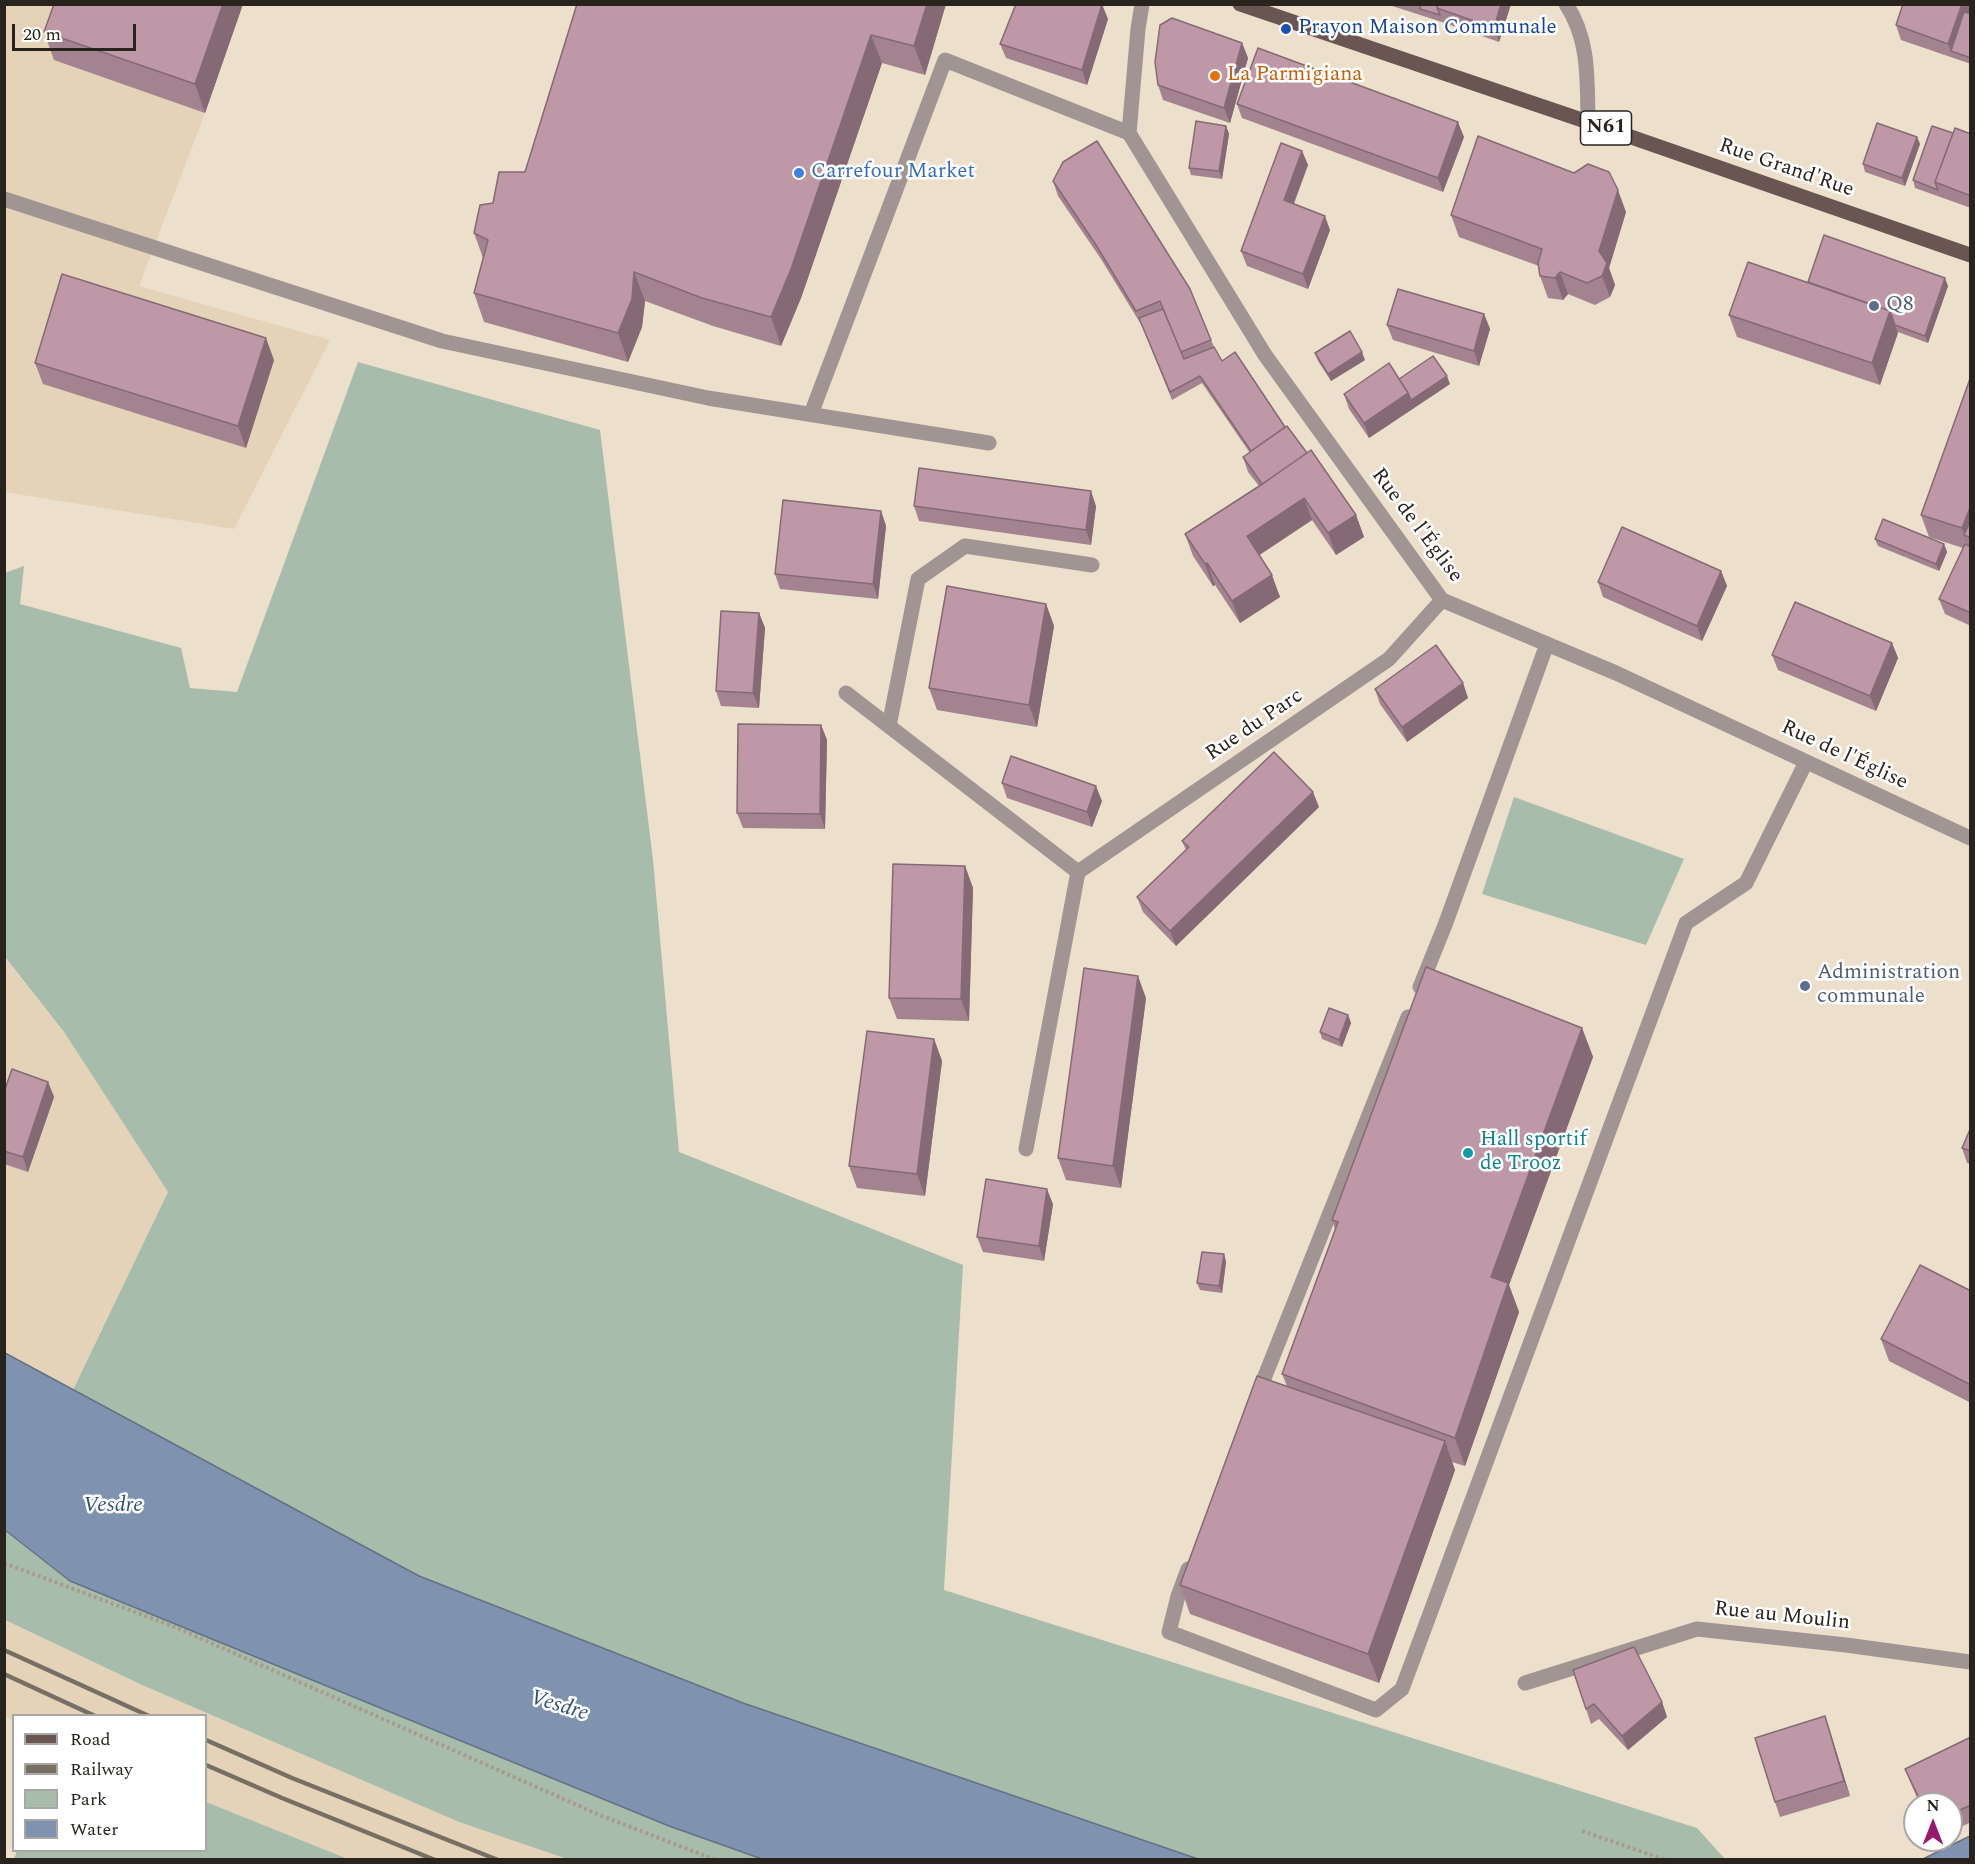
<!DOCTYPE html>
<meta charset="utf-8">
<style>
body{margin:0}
#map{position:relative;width:1975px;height:1864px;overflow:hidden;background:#ecdfcb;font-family:Spectral,serif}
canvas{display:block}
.frame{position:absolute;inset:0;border:6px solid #28231c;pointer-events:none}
.legend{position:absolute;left:12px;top:1714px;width:195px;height:138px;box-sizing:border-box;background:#fff;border:2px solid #a9a7a4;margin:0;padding:8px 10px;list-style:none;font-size:18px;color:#28231c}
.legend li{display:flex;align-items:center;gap:12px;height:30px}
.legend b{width:30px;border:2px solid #a9a7a4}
.north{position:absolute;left:1903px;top:1792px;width:60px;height:60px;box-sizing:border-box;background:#fff;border:2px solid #a9a7a4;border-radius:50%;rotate:0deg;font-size:16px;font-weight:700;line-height:24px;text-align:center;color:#28231c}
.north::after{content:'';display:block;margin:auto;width:21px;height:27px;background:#9a186c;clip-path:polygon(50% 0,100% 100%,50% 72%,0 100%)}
.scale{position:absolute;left:12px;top:24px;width:124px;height:27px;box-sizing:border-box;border:3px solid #28231c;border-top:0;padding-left:8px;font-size:18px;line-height:21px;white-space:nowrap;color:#28231c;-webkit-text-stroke:4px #fff;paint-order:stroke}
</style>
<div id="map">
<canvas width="1975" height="1864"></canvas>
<div class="frame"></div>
<ul class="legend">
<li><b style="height:8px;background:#695653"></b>Road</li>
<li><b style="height:8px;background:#786f63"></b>Railway</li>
<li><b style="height:16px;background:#a8bcac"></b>Park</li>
<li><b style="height:16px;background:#7f93b1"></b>Water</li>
</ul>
<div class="north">N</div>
<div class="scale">20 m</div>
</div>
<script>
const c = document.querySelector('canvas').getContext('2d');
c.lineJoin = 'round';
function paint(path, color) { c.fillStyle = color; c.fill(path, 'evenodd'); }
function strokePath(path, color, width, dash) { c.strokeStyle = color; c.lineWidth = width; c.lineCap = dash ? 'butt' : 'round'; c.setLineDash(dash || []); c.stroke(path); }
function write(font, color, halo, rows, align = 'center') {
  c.font = font + ' Spectral,serif'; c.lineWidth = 5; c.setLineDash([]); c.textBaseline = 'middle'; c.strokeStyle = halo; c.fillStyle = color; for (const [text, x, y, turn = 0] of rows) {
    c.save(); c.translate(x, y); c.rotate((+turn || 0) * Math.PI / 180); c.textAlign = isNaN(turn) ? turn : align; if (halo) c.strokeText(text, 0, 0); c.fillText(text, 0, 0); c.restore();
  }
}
const built = new Path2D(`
 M4 5H243L205 113 139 286 330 340 234 529 5 492Z
 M4 957 64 1032 168 1192 73 1390 5 1353Z
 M4 1620 142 1685 459 1822 567 1859H348L206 1802V1716H14L13 1721 5 1716Z`);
const green = new Path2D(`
 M358 362 600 430 653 860 679 1152 963 1265 944 1590 1697 1828 1725 1859H1198L743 1703 419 1576 73 1390 168 1192 64 1032 5 957V573L24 566 20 604 181 648 190 688 237 692Z
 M1514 797 1684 859 1646 945 1482 894Z
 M4 1530 70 1581 669 1826 762 1859H567L459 1822 142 1685 5 1620Z
 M206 1802 348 1859H14L17 1850H206Z`);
const water = new Path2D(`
 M5 1353 419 1576 743 1703 1198 1859H762L669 1826 70 1581 5 1530Z
 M1970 1836V1859H1923Z`);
const path = new Path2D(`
 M4 1563 175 1627 602 1816 716 1860
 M1582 1831 1666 1860`);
const service = new Path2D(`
 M4 199 442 341 708 398 989 443
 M811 414 945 60 1129 133
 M1420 987 1445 925 1547 644
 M1257 1396 1408 1017
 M1188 1569 1178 1596 1169 1632 1376 1710 1402 1689 1686 923 1746 883 1806 762`);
const minor = new Path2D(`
 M1142 4 1138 29 1129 133 1265 355 1442 600 1616 673 1970 838
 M1566 4C1590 40 1587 81 1588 122
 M846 693 1078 872
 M889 726 918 579 965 546 1092 565
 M1026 1149 1078 872 1389 659 1442 600
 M1525 1683 1697 1629 1846 1645 1970 1662`);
const primary = new Path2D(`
 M1240 4 1588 122 1970 255`);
const rail = new Path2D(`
 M4 1650 149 1716
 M4 1674 95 1716
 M206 1740 292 1778 498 1860
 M206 1765 282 1798 435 1860`);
const wall = new Path2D(`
 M243 4 205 113 54 60 44 32Z
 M946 4 925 75 882 63 801 298 781 346 713 326 645 301 642 327 628 362 484 322 474 293 483 258 474 233 493 203 525 172Z
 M1386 4H1511L1499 42 1442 22Z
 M1971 4V10L1969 14H1971V64L1901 40 1896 25Z
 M1108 19 1087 85 1006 58 1000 44Z
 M1242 43 1248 58 1230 123 1163 100 1158 85Z
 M1237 104 1464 137 1443 192 1242 118Z
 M1226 126 1229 134 1222 179 1191 175 1189 168Z
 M1971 134V208L1915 188 1913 180Z
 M1917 137 1920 144 1905 186 1865 172 1863 164Z
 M1302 151 1308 165 1294 204 1330 230 1308 289 1247 266 1241 251Z
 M1053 181 1190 289 1214 347 1222 361 1285 427 1356 515 1364 537 1336 555 1312 520 1259 555 1280 597 1240 623 1215 585 1213 586 1193 556 1185 534 1259 486 1248 472 1243 457 1250 453 1202 383 1172 400 1142 326 1101 259 1058 196Z
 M1626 212 1609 268 1615 285 1610 297 1595 305 1568 294 1563 300 1548 298 1540 276 1539 266 1459 237 1451 215Z
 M1808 282 1948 286 1928 343 1898 332 1880 385 1737 337 1729 315Z
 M1484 314 1490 329 1479 366 1393 340 1387 325Z
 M1315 353 1365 360 1331 381 1318 361Z
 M274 360 246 448 43 384 35 363Z
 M1971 376V626L1945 614 1939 599 1963 548 1929 537 1921 515Z
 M1399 379 1450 384 1369 438 1349 409 1344 394Z
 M914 506H1096L1091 545 919 521Z
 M881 511 886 526 878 599 780 589 775 574Z
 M1875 539 1944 544 1947 552 1939 571 1878 546Z
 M1721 571 1727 586 1702 641 1603 597 1598 582Z
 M1046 604 1054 626 1037 727 937 710 929 688Z
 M759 613 765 628 759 708 721 706 716 691Z
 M1892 643 1898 658 1876 711 1778 670 1772 655Z
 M1463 683 1468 698 1407 742 1380 704 1375 689Z
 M821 725 827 740 825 829 743 828 737 813Z
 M1002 783 1102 801 1092 827 1007 798Z
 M1319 807 1176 946 1143 912 1137 897 1186 850 1182 841Z
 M965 866 973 888 969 1021 897 1019 889 998Z
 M1146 998 1121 1188 1066 1180 1058 1158Z
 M1348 1015 1351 1023 1342 1047 1322 1039 1320 1032Z
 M1582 1028 1593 1057 1509 1285 1519 1312 1465 1466 1452 1462 1455 1470 1379 1683 1190 1614 1180 1585 1287 1386 1282 1374 1335 1229 1332 1220Z
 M934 1039 942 1061 925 1196 857 1188 849 1166Z
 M48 1082 54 1097 28 1172 4 1164V1092Z
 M1971 1127V1164L1967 1163 1962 1148Z
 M1053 1204 1044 1261 983 1252 977 1237Z
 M1224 1254 1226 1262 1222 1293 1200 1290 1197 1283Z
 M1971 1291V1403L1889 1361 1881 1339Z
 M1573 1670 1662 1702 1667 1717 1628 1750 1599 1719 1591 1724Z
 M1825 1716 1850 1796 1780 1817 1775 1802Z
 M1971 1737V1822L1951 1832V1804H1920L1911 1784 1905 1769Z`);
const shadedWall = new Path2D(`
 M223 4H243L205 113 195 84Z
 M927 4H946L925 75 914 46Z
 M1102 4 1108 19 1087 85 1082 70Z
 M1501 4H1511L1499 42 1494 28Z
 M1962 4H1971V10L1955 53 1951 51 1948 44Z
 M871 35 882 63 801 298 781 346 771 317Z
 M1242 43 1248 58 1230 123 1224 108Z
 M1458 122 1464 137 1443 192 1438 178Z
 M1226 126 1229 134 1222 179 1219 171Z
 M1917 137 1920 144 1905 186 1902 178Z
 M1302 151 1308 165 1289 215 1284 200Z
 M1618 190 1626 212 1609 268 1615 285 1610 297 1602 276 1599 251Z
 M1325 216 1330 230 1308 289 1303 274Z
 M634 272 645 301 642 327 628 362 618 333Z
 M1560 272 1568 294 1563 300 1555 278Z
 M1945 278 1948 286 1928 343 1925 336Z
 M1890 311 1898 333 1880 385 1872 363Z
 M1484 314 1490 329 1479 366 1474 351Z
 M266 338 274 360 246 448 238 426Z
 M1362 352 1365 360 1331 381 1328 374Z
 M1447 376 1450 384 1369 438 1364 423 1408 393Z
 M1091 491 1096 506 1091 545 1086 530Z
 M1304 498 1312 520 1255 558 1247 536Z
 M1971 505V538L1964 535 1970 550 1962 528Z
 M881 511 886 526 878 599 873 584Z
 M1356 515 1364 537 1336 555 1328 533Z
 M1944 544 1947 552 1939 571 1936 564Z
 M1207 563 1215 585 1213 586 1205 564Z
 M1721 571 1727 586 1702 641 1697 626Z
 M1272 575 1280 597 1240 623 1232 601Z
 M1046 604 1054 626 1037 727 1029 705Z
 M759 613 765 628 759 708 753 693Z
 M1892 643 1898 658 1876 711 1870 696Z
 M1463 683 1468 698 1407 742 1402 727Z
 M821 725 827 740 825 829 820 814Z
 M1096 786 1102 801 1092 827 1087 812Z
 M1313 792 1319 807 1176 946 1170 931Z
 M965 866 973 888 969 1021 961 999Z
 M1138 976 1146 998 1121 1188 1113 1166Z
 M1348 1015 1351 1023 1342 1047 1339 1040Z
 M1582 1028 1593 1057 1509 1285 1519 1312 1465 1466 1455 1438 1491 1277Z
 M934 1039 942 1061 925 1196 917 1174Z
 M48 1082 54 1097 28 1172 23 1157Z
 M1047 1189 1053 1204 1044 1261 1039 1246Z
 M1224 1254 1226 1262 1222 1293 1219 1286Z
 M1445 1441 1455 1470 1379 1683 1368 1654Z
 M1662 1702 1667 1717 1628 1750 1622 1736Z
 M1825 1716 1830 1731 1850 1796 1844 1781Z`);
const building = new Path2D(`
 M54 4H223L195 84 44 32Z
 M577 4H927L914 46 871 35 791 269 771 317 702 298 634 272 632 299 618 333 474 293 488 240 474 233 480 205 493 203 499 172H525Z
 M1016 4H1102L1082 70 1000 44Z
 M1421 4H1438L1437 8 1440 15 1420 9Z
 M1438 4H1501L1494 28 1437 8Z
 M1903 4H1962L1948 44 1896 25Z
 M1964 12 1971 14V58L1951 51Z
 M1172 18 1242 43 1224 108 1158 85 1155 62 1160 25Z
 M1258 48 1458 122 1438 178 1237 104Z
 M1196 121 1226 126 1219 171 1189 168Z
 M1877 123 1917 137 1902 178 1863 164Z
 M1932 126 1953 133 1935 182 1938 190 1913 180Z
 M1955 128 1971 134V196L1935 182Z
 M1478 136 1574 173 1588 164 1609 172 1618 190 1599 251 1607 263 1602 276 1587 283 1560 272 1555 278 1540 276 1538 263 1542 249 1451 215Z
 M1097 141 1190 289 1211 340 1181 352 1160 301 1136 311 1096 245 1053 181 1063 162Z
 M1281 143 1302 151 1284 200 1325 216 1303 274 1241 251Z
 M1824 235 1945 278 1925 336 1895 325 1890 311 1808 282Z
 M1748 262 1890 311 1872 363 1729 315Z
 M62 274 266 338 238 426 35 363Z
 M1398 289 1484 314 1474 351 1387 325Z
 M1163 309 1184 359 1214 347 1222 361 1235 352 1285 427 1251 451 1200 376 1170 392 1139 318Z
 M1350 331 1362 352 1328 374 1315 353Z
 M1433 356 1447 376 1411 400 1408 393 1399 379Z
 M1389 363 1408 393 1364 423 1344 394Z
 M1971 376V505L1962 528 1921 515Z
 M1287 426 1307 453 1262 484 1243 457Z
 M1311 450 1356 515 1328 533 1304 498 1247 536 1272 575 1232 601 1207 563 1205 564 1185 534 1264 483Z
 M919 468 1091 491 1086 530 914 506Z
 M783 500 881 511 873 584 775 574Z
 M1883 519 1944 544 1936 564 1875 539Z
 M1971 520V538L1964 535Z
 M1622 527 1721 571 1697 626 1598 582Z
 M1965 544 1971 547V613L1939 599Z
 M947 586 1046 604 1029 705 929 688Z
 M1795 602 1892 643 1870 696 1772 655Z
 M721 611 759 613 753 693 716 691Z
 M1436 645 1463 683 1402 727 1375 689Z
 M738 724 821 725 820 814 737 813Z
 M1274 752 1313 792 1170 931 1137 897 1189 847 1182 841Z
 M1011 756 1096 786 1087 812 1002 783Z
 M893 864 965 866 961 999 889 998Z
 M1426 967 1582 1028 1491 1277 1508 1283 1455 1438 1282 1374 1338 1222 1332 1220Z
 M1084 968 1138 976 1113 1166 1058 1158Z
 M1329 1008 1348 1015 1339 1040 1320 1032Z
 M867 1031 934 1039 917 1174 849 1166Z
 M12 1069 48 1082 23 1157 4 1151V1092Z
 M1971 1127V1151L1962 1148Z
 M986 1179 1047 1189 1039 1246 977 1237Z
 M1202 1252 1224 1254 1219 1286 1197 1283Z
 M1920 1265 1971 1291V1385L1881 1339Z
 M1257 1376 1445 1441 1368 1654 1180 1585Z
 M1634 1647 1662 1702 1622 1736 1594 1704 1586 1709 1573 1670Z
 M1825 1716 1844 1781 1775 1802 1755 1738Z
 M1971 1737V1805L1951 1814V1804H1922L1905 1769Z`);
const markers = [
 [1286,29,6,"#1a4fb4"],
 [1215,76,6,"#e8710a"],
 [799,173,6,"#3f7fe0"],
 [1874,306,6,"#5c6f8a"],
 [1805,986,6,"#5c6f8a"],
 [1468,1153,6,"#0f9aa8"]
];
const shields = [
 [1606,128,51]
];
const shieldNames = [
 ["N61",1606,128]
];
const transitNames = [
 ["Prayon Maison Communale",1298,29]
];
const foodNames = [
 ["La Parmigiana",1227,76]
];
const streetNames = [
 ["Rue Grand'Rue",1786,169,19],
 ["Rue de l'Église",1416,526,53],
 ["Rue du Parc",1255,726,-34],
 ["Rue de l'Église",1844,756,25],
 ["Rue au Moulin",1782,1617,6]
];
const shopNames = [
 ["Carrefour Market",811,173]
];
const serviceNames = [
 ["Q8",1886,306],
 ["Administration",1817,974],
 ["communale",1817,998]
];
const cultureNames = [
 ["Hall sportif",1480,1141],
 ["de Trooz",1480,1165]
];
const waterNames = [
 ["Vesdre",113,1507],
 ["Vesdre",559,1707,17]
];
paint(built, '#e4d3b8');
paint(green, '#a8bcac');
paint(water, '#7f93b1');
strokePath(water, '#657184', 1.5);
strokePath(path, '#a69c8c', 4, [3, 3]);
strokePath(service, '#a09593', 15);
strokePath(minor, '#a09593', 15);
strokePath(primary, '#695653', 15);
strokePath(rail, '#786f63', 4.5);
paint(wall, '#a38390');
paint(shadedWall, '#856a75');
paint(building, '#be98a7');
strokePath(building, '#856a75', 1.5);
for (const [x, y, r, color] of markers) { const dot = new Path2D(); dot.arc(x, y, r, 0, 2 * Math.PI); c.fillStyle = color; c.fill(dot); strokePath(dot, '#fff', 2); }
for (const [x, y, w] of shields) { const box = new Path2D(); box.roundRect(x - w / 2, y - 17, w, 34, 4.5); c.fillStyle = '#fff'; c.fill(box); strokePath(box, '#28231c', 1.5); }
write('bold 20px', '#28231c', null, shieldNames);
write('21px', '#164399', '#fff', transitNames, 'left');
write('21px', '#c56008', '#fff', foodNames, 'left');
write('21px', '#28231c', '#fff', streetNames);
write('21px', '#366cbe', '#fff', shopNames, 'left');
write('21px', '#4e5e75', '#fff', serviceNames, 'left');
write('21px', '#0d838f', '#fff', cultureNames, 'left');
write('italic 22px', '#304e79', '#fff', waterNames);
</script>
